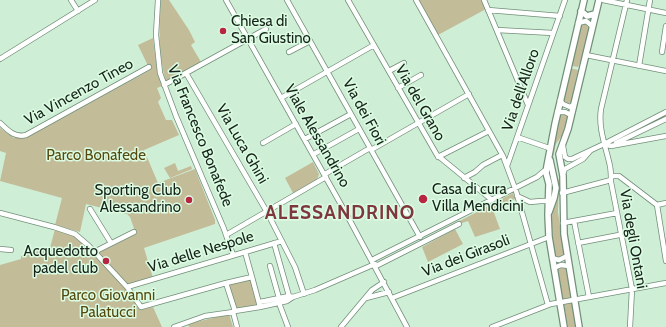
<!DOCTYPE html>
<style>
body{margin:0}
canvas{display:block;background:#cfeed6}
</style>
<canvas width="666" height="327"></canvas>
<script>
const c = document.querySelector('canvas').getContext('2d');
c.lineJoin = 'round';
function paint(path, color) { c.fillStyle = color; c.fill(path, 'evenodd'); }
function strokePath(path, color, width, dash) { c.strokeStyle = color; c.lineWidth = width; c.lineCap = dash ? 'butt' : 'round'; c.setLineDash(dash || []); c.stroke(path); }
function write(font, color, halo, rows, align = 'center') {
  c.font = font + ' Cabin,sans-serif'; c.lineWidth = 3; c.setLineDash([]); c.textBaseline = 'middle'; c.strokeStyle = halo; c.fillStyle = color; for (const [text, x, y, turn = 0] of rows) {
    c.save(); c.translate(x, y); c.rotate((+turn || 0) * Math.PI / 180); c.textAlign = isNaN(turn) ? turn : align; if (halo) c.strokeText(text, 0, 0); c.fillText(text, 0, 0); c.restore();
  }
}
const green = new Path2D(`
 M161 0H169L189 30 195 42 191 45 201 62 166 82C158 54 159 29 161 0Z
 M418 0H482L486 9 438 35Z
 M586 22 589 26V29L583 56 578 67 572 66V57L581 24Z
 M153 38 156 61 162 86 157 88 161 98 158 102 166 120H172L179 135 144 150 158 183 195 169 215 220V224L144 248 153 278 128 286 98 252 136 234 130 217 127 214 86 204 80 232 55 225 62 198 0 181 6 153 0 151V128L14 138H25L150 70 138 45Z
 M570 68 578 70 571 102 567 104 563 101Z
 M562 113 568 116 563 134 556 144 553 157V163L559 181 558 212 564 255 557 258 555 257 551 218 556 197 551 160 559 114Z
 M313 162 319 174 317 180 293 193 285 178Z
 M175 163 178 171 191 166 192 169 170 178 164 168Z
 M513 193 515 199 493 210 500 229 475 237 468 221 459 224 456 223Z
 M55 229 73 234 91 250 132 296 139 309 141 310 153 307 162 327H0V265L21 259V256L50 248Z
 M455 229 463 244 428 262 422 247Z
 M566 267 571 298 563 300 557 269Z
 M251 278 259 305 237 310 228 285Z
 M572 302 576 327H568L564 304Z
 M229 314 233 327H189L188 324Z`);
const minor = new Path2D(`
 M71 0 78 11
 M158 0 156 35 160 73 176 116 224 229 233 255
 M226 0 348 217 407 327
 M287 0 420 237
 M348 0 437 155 492 200
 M416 0 503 156 516 191 548 305
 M484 0 528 105
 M603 0 666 13
 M627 0 601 109C598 129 606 147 610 166 611 171 611 176 611 182L632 289 630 327
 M488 10 560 16
 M578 23 586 21 592 26
 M497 30 553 33
 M289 52 310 41
 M662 52 666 26
 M586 55 666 71
 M0 59 95 0
 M639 66 650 0
 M389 71 404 63
 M186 73 267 212 295 267 304 294
 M164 85 266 29
 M398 88 421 75
 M281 98 374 45
 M560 100 563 104 570 107 573 105
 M557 112H565L571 115
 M0 123C8 130 14 138 26 135L149 67
 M517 137 549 148
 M305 139 351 114
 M263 143 296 124
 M616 143 666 119
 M604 144 611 146 666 136
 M563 146 565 157 568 159H572L604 144 666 112
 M371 150 469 94
 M314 154 359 129
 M438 157 489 131
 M507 166 565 0
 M325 174 370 148
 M563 174 565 169 583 159 590 151
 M611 176H619L657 205
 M464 178 475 172 483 165 502 155
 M562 193 611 180
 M517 196 530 202 541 201H547
 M657 205 666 261
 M657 205 666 203
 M90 209 111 243
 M0 213 54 227 75 234 89 246 127 287 141 307 226 283
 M574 221 589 297
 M563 223 617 213
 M226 235 326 177
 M274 243 289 296
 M578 243 619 235
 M0 249 11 250
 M94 252 134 232
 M245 252 252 277
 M552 258 559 260 567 256
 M372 260 537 177 544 171
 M270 266 279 298
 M376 266 459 224
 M554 268 561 265 569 266
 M252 277 260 307 235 311 226 283Z
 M127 287 282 241
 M293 297 315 290 375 264
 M366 298 389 292
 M392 298 549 237
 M259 302 265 301 289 296 293 297 287 301 260 307
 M279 303 288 327
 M233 312 237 327
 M174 327 205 316 233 312 234 310
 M341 327 372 290 384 282
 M492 327 551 304 666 283`);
const major = new Path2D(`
 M581 11 587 16 595 14
 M549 212 554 198 556 188 550 160
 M564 327 549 237 548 215 549 184 546 173 547 166 555 124 584 0
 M579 327 564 234 563 176 559 154 568 129 599 0`);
const markers = [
 [223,31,4,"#b72541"],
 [423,199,5,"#b72541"],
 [189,200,4,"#b72541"],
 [106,261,4,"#b72541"]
];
const poiNames = [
 ["Chiesa di",231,22],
 ["San Giustino",231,39],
 ["Casa di cura",432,190],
 ["Villa Mendicini",432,207],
 ["Sporting Club",181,191,"right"],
 ["Alessandrino",181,208,"right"],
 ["Acquedotto",98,252,"right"],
 ["padel club",98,269,"right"]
];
const streetNames = [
 ["Via dell'Alloro",521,90,-71],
 ["Via Vincenzo Tineo",79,92,-29],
 ["Via del Grano",420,103,60],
 ["Via dei Fiori",364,112,61],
 ["Via Francesco Bonafede",200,136,68],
 ["Viale Alessandrino",317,136,60],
 ["Via Luca Ghini",242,144,60],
 ["Via degli Ontani",633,239,80],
 ["Via delle Nespole",201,252,-17],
 ["Via dei Girasoli",466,256,-21]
];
const parkNames = [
 ["Parco Bonafede",96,156],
 ["Parco Giovanni",108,296],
 ["Palatucci",108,313]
];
const districtNames = [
 ["ALESSANDRINO",340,213]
];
paint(green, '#c3bc99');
strokePath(minor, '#728f79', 6);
strokePath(major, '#728f79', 8);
strokePath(minor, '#fff', 4.5);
strokePath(major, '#fff', 5.5);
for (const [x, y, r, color] of markers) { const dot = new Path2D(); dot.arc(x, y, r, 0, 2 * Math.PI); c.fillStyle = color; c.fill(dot); strokePath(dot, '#dcfce3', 1.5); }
write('15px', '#162219', '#dcfce3', poiNames, 'left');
write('15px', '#162219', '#dcfce3', streetNames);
write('15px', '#54490e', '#dcfce3', parkNames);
c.letterSpacing = '1px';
write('bold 19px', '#7f373e', '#dcfce3', districtNames);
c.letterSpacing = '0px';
</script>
